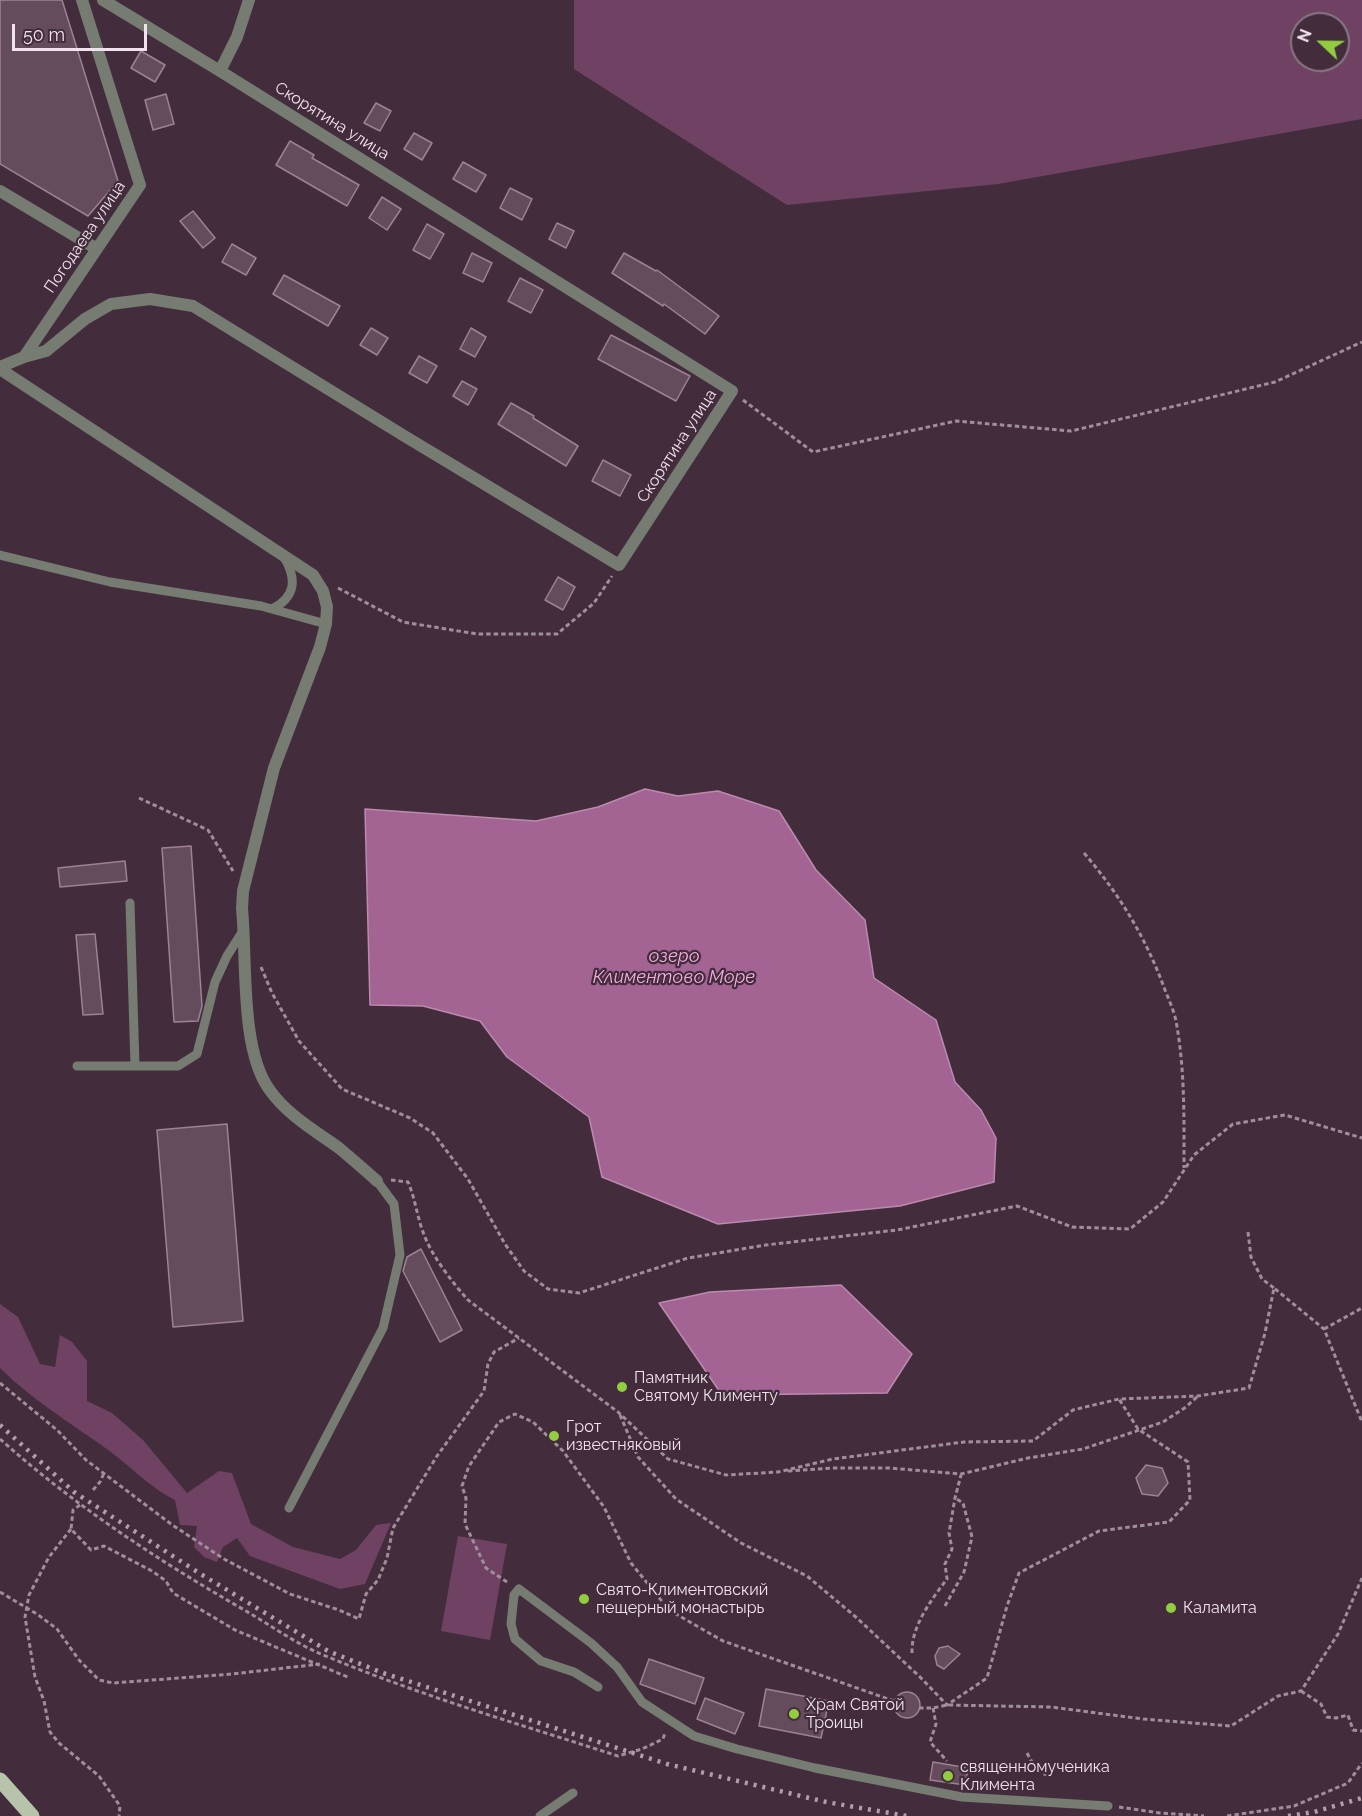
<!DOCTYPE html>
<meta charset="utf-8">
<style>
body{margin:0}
#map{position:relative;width:1362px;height:1816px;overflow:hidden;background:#432d3c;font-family:Raleway,sans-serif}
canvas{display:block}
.north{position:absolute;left:1290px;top:12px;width:60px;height:60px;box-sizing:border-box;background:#432d3c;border:2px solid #897683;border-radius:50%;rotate:292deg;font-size:16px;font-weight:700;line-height:24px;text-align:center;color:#f1e3ed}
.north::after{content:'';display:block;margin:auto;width:21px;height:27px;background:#92cd3f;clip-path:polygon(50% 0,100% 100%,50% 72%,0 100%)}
.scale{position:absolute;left:12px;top:24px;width:135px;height:27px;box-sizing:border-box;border:3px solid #f1e3ed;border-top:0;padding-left:8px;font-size:18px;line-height:21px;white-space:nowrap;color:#f1e3ed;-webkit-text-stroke:4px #432d3c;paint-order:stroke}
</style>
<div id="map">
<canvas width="1362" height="1816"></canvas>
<div class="north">N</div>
<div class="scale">50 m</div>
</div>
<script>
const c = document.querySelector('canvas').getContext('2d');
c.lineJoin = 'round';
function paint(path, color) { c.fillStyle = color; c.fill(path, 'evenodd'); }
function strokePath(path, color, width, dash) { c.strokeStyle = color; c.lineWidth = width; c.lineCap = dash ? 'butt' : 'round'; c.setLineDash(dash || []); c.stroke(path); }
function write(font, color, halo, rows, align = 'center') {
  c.font = font + ' Raleway,sans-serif'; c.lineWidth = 4.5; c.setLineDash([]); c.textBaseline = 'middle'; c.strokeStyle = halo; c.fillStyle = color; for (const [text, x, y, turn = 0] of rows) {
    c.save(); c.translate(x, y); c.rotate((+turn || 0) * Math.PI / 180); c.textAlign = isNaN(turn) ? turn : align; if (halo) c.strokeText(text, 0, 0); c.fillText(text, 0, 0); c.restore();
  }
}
const green = new Path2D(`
 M574 0H1362V119L998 184 787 205 574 69ZM1302 24H1338V60H1302Z
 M0 1304 18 1317 40 1364 55 1367 60 1335 72 1342 87 1361V1401L112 1413 143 1440 187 1493 219 1471 232 1473 251 1524 293 1547 340 1559 356 1550 376 1525 391 1523 365 1584 340 1589 250 1556 237 1538 223 1547 217 1562 204 1557 194 1547 197 1526 180 1525 175 1500C151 1488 132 1468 111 1452 74 1425 33 1401 0 1368Z
 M458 1536 507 1544 490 1640 441 1631Z`);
const water = new Path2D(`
 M645 789 678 796 718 791 779 811 816 870 865 920 874 978 936 1020 955 1082 981 1110 996 1138 994 1182 900 1206 718 1224 602 1177 589 1117 507 1057 480 1021 423 1006 370 1005 365 809 536 821 598 807Z
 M841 1285 912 1354 887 1393 722 1395 659 1303 710 1292Z`);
const building = new Path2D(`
 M0 0H62L118 181 88 216 0 164Z
 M141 51 165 65 155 82 131 68Z
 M166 94 174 124 153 130 145 100Z
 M376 103 391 111 380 131 364 123Z
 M414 133 432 143 422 160 404 149Z
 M290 141 314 155 312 158 359 185 347 206 276 165Z
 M463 162 486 175 476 192 453 179Z
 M510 188 532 199 522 220 500 208Z
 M382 197 401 209 387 230 369 218Z
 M193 211 215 238 203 248 180 221Z
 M557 223 574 231 566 248 549 239Z
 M427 224 444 234 430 259 413 250Z
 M232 244 256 258 246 275 222 262Z
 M472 253 492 263 483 282 463 273Z
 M624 253 656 271 657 270 719 316 705 334 664 304 663 306 612 273Z
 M284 275 340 306 328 326 273 294Z
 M520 278 543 290 531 313 508 301Z
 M371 328 388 338 377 355 360 345Z
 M471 328 486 337 475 357 460 349Z
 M611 335 690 376 676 401 598 359Z
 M419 356 437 366 427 383 409 373Z
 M462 381 477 389 468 405 453 396Z
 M511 403 534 416 533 418 578 446 566 466 498 424Z
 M603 460 631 475 620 496 592 481Z
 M558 577 575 587 563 610 545 600Z
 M191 846 202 1006 198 1021 174 1022 162 848Z
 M125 861 127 881 60 887 58 868Z
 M95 934 103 1014 83 1015 76 935Z
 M227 1124 243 1321 173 1327 157 1130Z
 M421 1249 462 1330 440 1342 403 1271 407 1257Z
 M1146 1465 1162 1468 1168 1483 1158 1496 1142 1494 1136 1478Z
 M948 1646 960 1654 944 1669 937 1665 935 1656 939 1648Z
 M649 1659 704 1678 695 1704 640 1684Z
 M766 1689 829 1701 821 1738 759 1726Z
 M894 1705a13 13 0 1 1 26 0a13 13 0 1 1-26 0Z
 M705 1698 744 1713 735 1734 697 1719Z
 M933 1762 968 1768 965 1785 930 1780Z`);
const path = new Path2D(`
 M743 400 813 452 956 421 1071 431 1275 382 1362 342
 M338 588 403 622 477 634H557L594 603 612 576
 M139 798 208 830 233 871
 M1084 853C1120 895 1146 938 1165 990 1169 1000 1174 1011 1176 1021 1185 1069 1184 1119 1184 1168
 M261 967 272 993 299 1041 342 1089 410 1118 433 1133 468 1179 505 1244 524 1271 548 1289 579 1293 688 1258 766 1245 897 1230 1017 1206 1072 1227 1130 1229 1163 1202 1194 1155 1233 1124 1285 1115 1362 1138
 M391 1180 408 1182C415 1198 417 1216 423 1232 431 1255 452 1282 468 1300L618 1412 668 1459 726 1475 778 1472 833 1459 964 1442 1033 1441 1073 1410 1119 1399 1198 1396 1249 1388 1265 1333 1274 1288 1324 1329 1362 1422
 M1248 1232 1251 1257 1262 1279 1274 1288
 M1324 1329 1362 1308
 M0 1383 57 1430 86 1460 171 1524 224 1559 290 1594 339 1610 359 1619 366 1594 378 1580 387 1558 393 1528 437 1456 484 1391 488 1364 494 1352 519 1338
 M620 1415 638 1457 676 1499 741 1543 807 1576 857 1618 920 1677 947 1705 987 1678 1007 1606 1019 1573 1099 1531 1169 1522 1190 1500 1188 1462 1138 1429 1119 1399
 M0 1439C75 1506 159 1561 246 1611 270 1625 295 1643 321 1654 418 1695 519 1724 618 1756L642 1749 663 1739 665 1733
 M788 1471 834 1468H889L961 1474 1028 1458 1083 1449 1163 1422 1186 1407 1197 1397
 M93 1490 100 1482 104 1473
 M80 1505 73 1510 71 1529 91 1550 104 1546 152 1571 166 1581 173 1593 235 1630 350 1678
 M71 1529 49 1557 29 1595 25 1617 35 1677 44 1701 50 1732 59 1743 99 1776 120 1806 119 1816
 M507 1582 486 1568 465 1524 466 1498 462 1486 469 1466 499 1422 515 1414 533 1422 563 1451 604 1507 631 1563 669 1610 723 1641 894 1701
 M0 1592 37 1614 57 1629 79 1660 99 1680 113 1683 232 1674 320 1664
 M945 1606 964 1572 972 1537 963 1503 955 1498
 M912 1653C911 1626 932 1599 947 1579L945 1564 952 1549 949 1533 955 1498 961 1475
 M1301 1691 1321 1704 1327 1717 1336 1718 1348 1715 1353 1730 1362 1731
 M919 1708H933L947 1705 1051 1707 1143 1719 1231 1726 1278 1696 1301 1691 1338 1634 1362 1578
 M933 1708 936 1724 930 1742 947 1761
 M1027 1753 1033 1764 1045 1766V1776
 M1119 1807 1160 1813 1204 1816
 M1227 1816 1294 1806 1348 1783 1362 1763`);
const service = new Path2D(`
 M0 555 110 582 261 606 326 624
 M272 609C296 597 297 579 284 557
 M130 903 135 1066H178L197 1054 215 982 227 956 243 931
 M77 1066H135
 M289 1508 383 1328 400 1255 394 1204 377 1181
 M598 1687 574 1672 541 1661 515 1639 511 1624 514 1595 519 1589 591 1643 617 1667 642 1702 694 1736 737 1749 815 1768 962 1797 1108 1806
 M540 1816 573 1793`);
const minor = new Path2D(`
 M220 71 237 37 249 0
 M0 191 97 249
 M24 357 46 351 85 319 111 304 150 299 193 306 406 437 619 565 732 391 220 71 103 0
 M0 367 24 357 140 185 82 0`);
const tertiary = new Path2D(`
 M0 369 313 575 323 591 327 607 326 624 320 647 274 768 243 891 242 909C247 958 240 1049 269 1089 286 1114 315 1131 339 1148 352 1159 365 1170 377 1181`);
const primary = new Path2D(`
 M0 1780 32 1816`);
const rail = new Path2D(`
 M0 1425 74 1492 199 1573 328 1651 383 1673 667 1764 826 1802 907 1816
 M1288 1816 1314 1812 1362 1798`);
const markers = [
 [622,1387,6,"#92cd3f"],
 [554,1436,6,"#92cd3f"],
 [584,1599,6,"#92cd3f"],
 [1171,1608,6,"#92cd3f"],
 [794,1714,6,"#92cd3f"],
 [948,1776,6,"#92cd3f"]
];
const streetNames = [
 ["Скорятина улица",332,121,32],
 ["Погодаева улица",85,237,-56],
 ["Скорятина улица",677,446,-57]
];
const poiNames = [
 ["Памятник",634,1378],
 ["Святому Клименту",634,1396],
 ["Грот",566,1427],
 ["известняковый",566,1445],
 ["Свято-Климентовский",596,1590],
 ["пещерный монастырь",596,1608],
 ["Каламита",1183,1608],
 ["Храм Святой",806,1705],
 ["Троицы",806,1723],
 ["священномученика",960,1767],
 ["Климента",960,1785]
];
const waterNames = [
 ["озеро",674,957],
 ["Климентово Море",674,978]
];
paint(green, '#6f4263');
paint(water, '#a46493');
strokePath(water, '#bb8aae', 1.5);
paint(building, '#644c5d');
strokePath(building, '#9d8295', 1.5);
strokePath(path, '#a08e9b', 3, [4.5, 3]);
strokePath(service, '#767c71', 9);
strokePath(minor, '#767c71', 12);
strokePath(tertiary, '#767c71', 12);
strokePath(primary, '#b7c3ab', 15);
strokePath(rail, '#b1a0ac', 4.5, [3, 6]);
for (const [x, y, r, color] of markers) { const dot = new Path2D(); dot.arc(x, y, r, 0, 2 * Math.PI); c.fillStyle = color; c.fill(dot); strokePath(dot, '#432d3c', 2); }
write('16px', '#f1e3ed', '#432d3c', streetNames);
write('16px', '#f1e3ed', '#432d3c', poiNames, 'left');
write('italic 18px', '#f6aee2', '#432d3c', waterNames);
</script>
